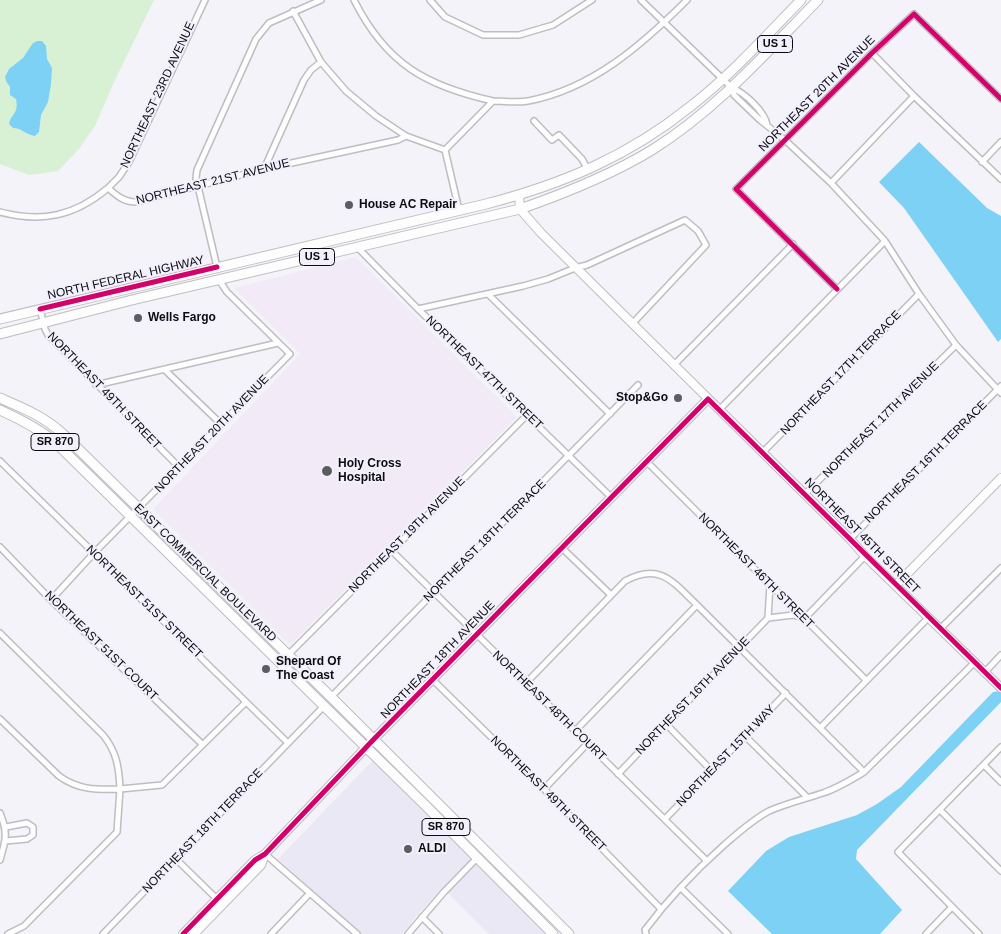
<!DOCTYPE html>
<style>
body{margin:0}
canvas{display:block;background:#f4f3f9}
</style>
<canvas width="1001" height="934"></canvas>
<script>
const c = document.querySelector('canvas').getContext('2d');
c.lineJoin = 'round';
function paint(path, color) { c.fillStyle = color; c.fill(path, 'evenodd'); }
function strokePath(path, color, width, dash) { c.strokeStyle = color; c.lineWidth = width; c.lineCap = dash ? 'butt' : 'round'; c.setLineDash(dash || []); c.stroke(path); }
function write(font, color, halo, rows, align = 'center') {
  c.font = font + ' Helvetica,sans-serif'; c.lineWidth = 4; c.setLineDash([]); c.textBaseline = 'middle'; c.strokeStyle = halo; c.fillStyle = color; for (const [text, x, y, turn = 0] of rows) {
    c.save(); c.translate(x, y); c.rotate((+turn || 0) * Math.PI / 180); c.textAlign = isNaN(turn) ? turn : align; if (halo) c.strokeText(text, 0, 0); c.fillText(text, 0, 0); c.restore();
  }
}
const built = new Path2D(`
 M374 759 549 934H489L443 888 419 913 402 934H360L278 859Z`);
const medical = new Path2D(`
 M356 257 517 417 290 645 153 509 300 354 234 288Z`);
const green = new Path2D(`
 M0 0H154L114 82 95 126 78 150 58 171 29 175 0 164Z`);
const water = new Path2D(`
 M37 41H42L46 46 47 59 52 68 51 84 48 102 41 115 39 132 35 136C26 135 22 128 13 128L9 124C12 112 19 114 16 99L10 95V87L6 81 5 77 9 69 23 58 33 43Z
 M919 142 987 208 1001 216V339L998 342 904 208 879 182Z
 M1001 691V702L857 850 856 859 902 910 880 934H772L728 891 766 851 789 837 857 815 877 804 901 787 993 692Z`);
const street = new Path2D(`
 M354 0C386 64 426 86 493 101
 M430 0 445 17 483 35H519L553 25 592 0
 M641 0 732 88C744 92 765 112 767 125
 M293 11 321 62 346 91 376 116 406 136 445 150
 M872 53 914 96 1001 179
 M732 88 734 95 760 120 785 140 831 183 885 241 919 294 956 345 1001 393
 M534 121 552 140 559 135 582 159 588 170
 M445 150 493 101C504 101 517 103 528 101 592 89 642 45 687 0
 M445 150 459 210
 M982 162 1001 142
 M264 169 304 80 311 70 321 62
 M831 183 914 96
 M108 188 119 177 129 162 205 0
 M0 212C42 223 75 216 108 188 117 196 124 202 136 202L264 169 398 140 406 136
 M357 247 418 309 611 497
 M217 267 196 178 197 170 256 39 269 23 321 0
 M837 289 736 189 872 53 914 14 1001 99
 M488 294 610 414
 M40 309 45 329 48 335 179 467
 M418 309 523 286 548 279 575 268 587 265 685 220 698 231 706 245 632 324
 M674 365 793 244
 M165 370 221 424
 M96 385 278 343
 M719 410 885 241
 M763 452 919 294
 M0 461 288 743
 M646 461 866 680
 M805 494 956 345
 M850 539 1001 386
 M0 547 51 600 202 744
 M562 548 611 595
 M391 550 707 861
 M51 600 94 553 290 354 227 292 219 280
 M768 618 770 585
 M941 628 1001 568
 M0 633 103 735C117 752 119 768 120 789 97 790 78 790 59 776L0 719
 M288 655 527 415
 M985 672 1001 655
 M433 680 544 789 661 909
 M526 683 625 581C660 562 673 582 697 605L864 772
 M331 697 638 385
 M667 725 712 771
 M821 727 929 617
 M575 731 697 605
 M745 736 807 797
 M984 765 1001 782
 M618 774 768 618 793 615 805 618 865 556
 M544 789 588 743
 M940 810 1001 871
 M0 813C8 832 6 840 0 860
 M665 819 786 693
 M6 841 27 839 33 835V827L27 823 6 827
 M265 854 357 934
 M176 859 219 901
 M681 888 728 934
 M422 917 439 934
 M8 934 24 926 117 832 120 789 162 785 246 702
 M103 934 324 706
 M271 934 310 893
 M408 934 444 892 477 858
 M646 934 645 930C668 899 695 871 723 846 738 833 752 820 769 811 787 803 805 799 823 793 838 788 851 780 864 772L975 662
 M926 934 951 908
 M979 934 898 852 1001 747`);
const secondary = new Path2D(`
 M519 195 520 209 541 233 850 539 865 556 1001 688
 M897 584 1001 478
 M183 934 255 860 265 854 374 739 708 399
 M194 934 261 865 265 854`);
const primary = new Path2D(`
 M0 319 486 204C563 184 629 156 691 106 731 75 766 36 801 0
 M0 334 132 300 520 209C566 193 611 175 652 150 716 110 766 53 818 0
 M0 398C23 408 43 416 62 433L331 697 569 934
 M0 410C20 419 38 428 55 442L426 806 553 934`);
const cycleway = new Path2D(`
 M837 289 736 189 872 53 914 14 1001 99
 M40 309 217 267
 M183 934 255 860 265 854 374 739 708 399 1001 688`);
const markers = [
 [349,205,5,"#5d5d61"],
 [138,318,5,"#5d5d61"],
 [678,398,5,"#5d5d61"],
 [327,471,6,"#5d5d61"],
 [266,669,5,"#5d5d61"],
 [408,849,5,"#5d5d61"]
];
const shields = [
 [775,44,35],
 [317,257,35],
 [55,442,48],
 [446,827,48]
];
const shieldNames = [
 ["US 1",775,44],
 ["US 1",317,257],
 ["SR 870",55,442],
 ["SR 870",446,827]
];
const streetNames = [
 ["NORTHEAST 20TH AVENUE",817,94,-45],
 ["NORTHEAST 23RD AVENUE",158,95,-65],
 ["NORTHEAST 21ST AVENUE",213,182,-14],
 ["NORTH FEDERAL HIGHWAY",126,278,-13],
 ["NORTHEAST 47TH STREET",484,373,44],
 ["NORTHEAST 17TH TERRACE",841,373,-46],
 ["NORTHEAST 49TH STREET",104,391,46],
 ["NORTHEAST 17TH AVENUE",881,420,-45],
 ["NORTHEAST 20TH AVENUE",212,434,-46],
 ["NORTHEAST 16TH TERRACE",926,462,-45],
 ["NORTHEAST 19TH AVENUE",407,535,-45],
 ["NORTHEAST 45TH STREET",862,536,45],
 ["NORTHEAST 18TH TERRACE",485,541,-45],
 ["NORTHEAST 46TH STREET",756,571,45],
 ["EAST COMMERCIAL BOULEVARD",205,573,44],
 ["NORTHEAST 51ST STREET",144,602,44],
 ["NORTHEAST 51ST COURT",101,646,44],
 ["NORTHEAST 18TH AVENUE",438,660,-46],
 ["NORTHEAST 16TH AVENUE",693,696,-46],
 ["NORTHEAST 48TH COURT",549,706,44],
 ["NORTHEAST 15TH WAY",726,756,-46],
 ["NORTHEAST 49TH STREET",548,794,45],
 ["NORTHEAST 18TH TERRACE",203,831,-46]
];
const poiNames = [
 ["House AC Repair",359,205],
 ["Wells Fargo",148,318],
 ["Stop&Go",668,398,"right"],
 ["Holy Cross",338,464],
 ["Hospital",338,478],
 ["Shepard Of",276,662],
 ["The Coast",276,676],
 ["ALDI",418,849]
];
paint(built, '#eae8f5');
paint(medical, '#f2eaf7');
paint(green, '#d8f0d4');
paint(water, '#7cd1f5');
strokePath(street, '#bebdc1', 8);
strokePath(secondary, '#bebdc1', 10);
strokePath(primary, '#bebdc1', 11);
strokePath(street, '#fdfdfe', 5);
strokePath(secondary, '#fdfdfe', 8);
strokePath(primary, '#fdfdfe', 9);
strokePath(cycleway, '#d6006c', 5);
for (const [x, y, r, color] of markers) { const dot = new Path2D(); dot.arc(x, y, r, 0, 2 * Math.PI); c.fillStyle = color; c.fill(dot); strokePath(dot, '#f2f0fc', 2); }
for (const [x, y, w] of shields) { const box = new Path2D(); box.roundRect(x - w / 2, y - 8.5, w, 17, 4); c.fillStyle = '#f2f0fc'; c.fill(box); strokePath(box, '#0c0c0f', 1); }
write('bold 11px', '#0c0c0f', null, shieldNames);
write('12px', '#0c0c0f', '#f2f0fc', streetNames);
write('bold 12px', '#0c0c0f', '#f2f0fc', poiNames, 'left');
</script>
